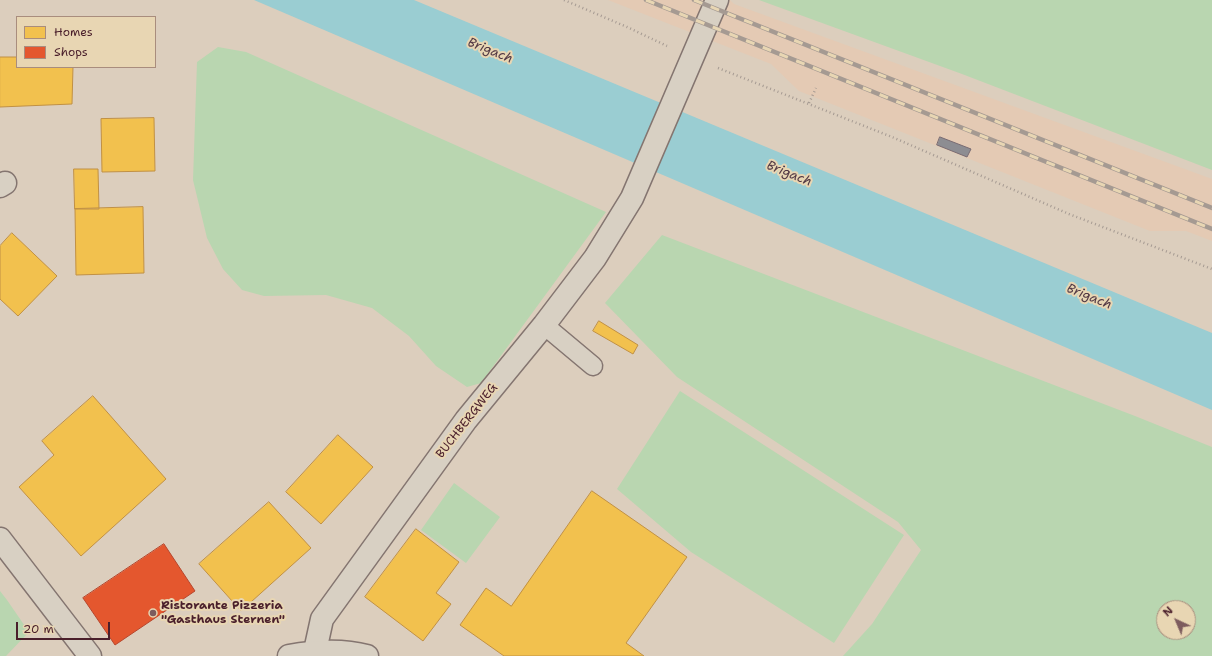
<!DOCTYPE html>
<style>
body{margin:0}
#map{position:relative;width:1212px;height:656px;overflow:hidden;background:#dccebd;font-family:"Shantell Sans",sans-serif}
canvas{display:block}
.legend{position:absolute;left:16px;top:16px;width:140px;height:52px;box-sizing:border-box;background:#e8d6b3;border:1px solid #a98d7d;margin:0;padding:5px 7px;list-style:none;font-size:12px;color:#4a1f2b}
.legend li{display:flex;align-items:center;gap:8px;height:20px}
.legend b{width:20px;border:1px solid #a98d7d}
.north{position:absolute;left:1156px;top:600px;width:40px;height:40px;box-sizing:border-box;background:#e8d6b3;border:1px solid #a98d7d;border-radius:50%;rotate:316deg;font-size:11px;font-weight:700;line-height:16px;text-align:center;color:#4a1f2b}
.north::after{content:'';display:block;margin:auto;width:14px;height:18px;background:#7d5c5e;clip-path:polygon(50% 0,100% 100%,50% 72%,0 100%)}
.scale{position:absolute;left:16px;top:622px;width:94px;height:18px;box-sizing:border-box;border:2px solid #4a1f2b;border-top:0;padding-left:5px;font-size:12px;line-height:14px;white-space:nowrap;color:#4a1f2b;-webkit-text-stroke:3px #e8d6b3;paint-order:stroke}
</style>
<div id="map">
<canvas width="1212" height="656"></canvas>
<ul class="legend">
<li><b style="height:11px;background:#f2c14e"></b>Homes</li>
<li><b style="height:11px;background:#e4572e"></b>Shops</li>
</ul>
<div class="north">N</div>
<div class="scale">20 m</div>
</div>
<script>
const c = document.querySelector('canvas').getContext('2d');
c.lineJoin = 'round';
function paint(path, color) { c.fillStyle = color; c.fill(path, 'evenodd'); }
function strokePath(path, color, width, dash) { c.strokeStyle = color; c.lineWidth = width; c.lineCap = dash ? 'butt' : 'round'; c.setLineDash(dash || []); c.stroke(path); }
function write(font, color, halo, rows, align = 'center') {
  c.font = font + ' "Shantell Sans",sans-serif'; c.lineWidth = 4; c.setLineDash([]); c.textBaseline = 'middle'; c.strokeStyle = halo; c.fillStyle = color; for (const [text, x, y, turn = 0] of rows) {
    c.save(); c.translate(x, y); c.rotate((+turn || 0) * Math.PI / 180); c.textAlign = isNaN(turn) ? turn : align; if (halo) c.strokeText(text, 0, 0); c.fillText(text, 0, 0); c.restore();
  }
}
const built = new Path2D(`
 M608 0H730L734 4 1212 179V241L1186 231H1150L799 91 771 64Z`);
const green = new Path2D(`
 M759 0H1212V170L962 74Z
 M218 47 246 52 606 212 481 383 467 387 436 366 409 336 372 308 326 295 264 296 242 290 223 269 207 238 193 180 197 62Z
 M662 235 1135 416 1212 447V656H843L872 624 921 550 898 522 677 377 605 303ZM1164 608H1188V632H1164Z
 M680 391 904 535 834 643 691 552 617 489Z
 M454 483 500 517 466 563 421 530Z
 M0 591 7 600 29 632 6 656H0Z`);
const water = new Path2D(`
 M254 0H414L1212 333V410Z`);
const homes = new Path2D(`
 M0 57H17V67H73L72 104 0 107Z
 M154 118 155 171 102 172 101 119Z
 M74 169H98L99 209H75Z
 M143 207 144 273 76 275 75 209Z
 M12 233 57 276 18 316 0 299V246Z
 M599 321 638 345 633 354 593 331Z
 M93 396 166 479 81 556 19 487 54 455 42 441Z
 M338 435 373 467 321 524 286 492Z
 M592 491 687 557 626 643 644 656H504L460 625 486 588 511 606Z
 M269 502 311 548 241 611 199 564Z
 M416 529 459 562 436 593 451 604 423 641 365 597Z`);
const shops = new Path2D(`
 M164 544 195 591 115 645 83 598Z`);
const industry = new Path2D(`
 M940 137 971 149 967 157 937 145Z`);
const path = new Path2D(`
 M564 0 627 27 667 46
 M718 68 892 137 1069 214 1212 269
 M809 103 816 88`);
const lane = new Path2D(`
 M544 325 593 366`);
const street = new Path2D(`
 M0 186 5 183
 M315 651 322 619 466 420 544 325 595 258 632 198 717 0`);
const secondary = new Path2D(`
 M0 539 90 656
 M289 656C315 651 341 649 367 656`);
const rail = new Path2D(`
 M646 0 1212 229
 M694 0 1212 208`);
const markers = [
 [153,613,4,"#7d5c5e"]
];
const streetNames = [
 ["BUCHBERGWEG",467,421,-52]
];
const poiNames = [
 ["Ristorante Pizzeria",161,606],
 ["\"Gasthaus Sternen\"",161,620]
];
const waterNames = [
 ["Brigach",490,51,22],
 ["Brigach",789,174,22],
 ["Brigach",1089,297,22]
];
paint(built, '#e4cab4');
paint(green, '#b9d6b0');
paint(water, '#9acdd2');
paint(homes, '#f2c14e');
strokePath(homes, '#c09044', 1);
paint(shops, '#e4572e');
strokePath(shops, '#b6462d', 1);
paint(industry, '#8d8d92');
strokePath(industry, '#796c73', 1);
strokePath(lane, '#847570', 21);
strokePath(street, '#847570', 25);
strokePath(secondary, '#847570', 25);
strokePath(path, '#a59a92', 2.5, [1, 3]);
strokePath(lane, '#d8d0c3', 18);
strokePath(street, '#d8d0c3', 22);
strokePath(secondary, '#d8d0c3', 22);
strokePath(rail, '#a59a92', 4.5);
strokePath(rail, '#e8d6b3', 3, [9]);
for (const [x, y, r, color] of markers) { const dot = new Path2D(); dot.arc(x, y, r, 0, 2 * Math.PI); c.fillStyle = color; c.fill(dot); strokePath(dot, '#e8d6b3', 1.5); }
write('12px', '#4a1f2b', '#e8d6b3', streetNames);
write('bold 12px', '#4a1f2b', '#e8d6b3', poiNames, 'left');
write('italic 13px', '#523945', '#e8d6b3', waterNames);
</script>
